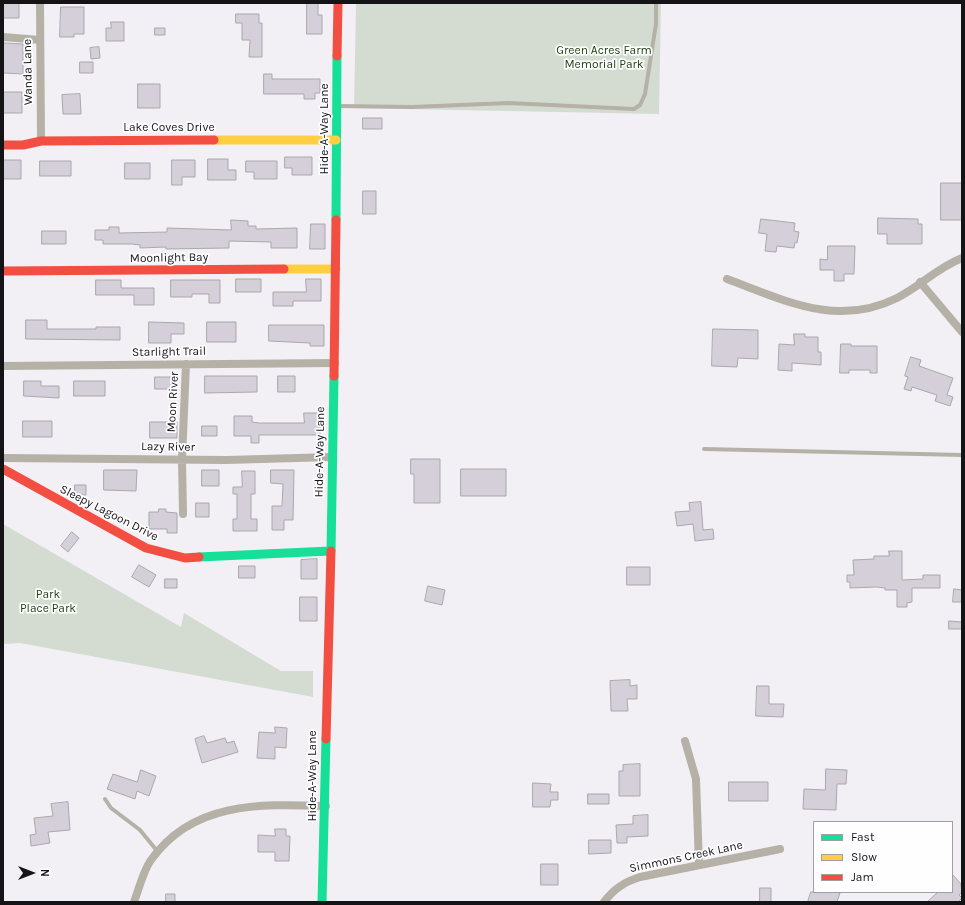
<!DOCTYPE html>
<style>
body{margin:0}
#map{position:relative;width:965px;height:905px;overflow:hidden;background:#f2f0f5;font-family:Karla,sans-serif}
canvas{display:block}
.frame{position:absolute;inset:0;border:4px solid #141315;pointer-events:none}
.legend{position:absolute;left:813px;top:821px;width:140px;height:72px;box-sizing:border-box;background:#fefdff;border:1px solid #a09fa1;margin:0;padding:5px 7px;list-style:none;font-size:12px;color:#141315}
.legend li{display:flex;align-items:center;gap:8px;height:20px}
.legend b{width:20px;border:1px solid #a09fa1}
.north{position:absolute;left:12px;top:853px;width:40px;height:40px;-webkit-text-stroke:3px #fefdff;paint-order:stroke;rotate:90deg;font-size:11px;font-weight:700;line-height:16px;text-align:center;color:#141315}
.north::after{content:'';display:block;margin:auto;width:14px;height:18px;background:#141315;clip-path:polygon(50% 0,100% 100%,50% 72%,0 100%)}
</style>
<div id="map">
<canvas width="965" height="905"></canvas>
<div class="frame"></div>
<ul class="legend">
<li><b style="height:5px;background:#16e098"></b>Fast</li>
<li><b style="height:5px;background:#ffcf43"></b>Slow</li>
<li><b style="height:5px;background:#f24e42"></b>Jam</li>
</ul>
<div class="north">N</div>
</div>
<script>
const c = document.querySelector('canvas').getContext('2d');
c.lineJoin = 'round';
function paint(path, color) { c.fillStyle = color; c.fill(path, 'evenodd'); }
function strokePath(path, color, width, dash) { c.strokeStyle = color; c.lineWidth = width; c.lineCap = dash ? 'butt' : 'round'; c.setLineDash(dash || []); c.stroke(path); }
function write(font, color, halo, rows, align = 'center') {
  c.font = font + ' Karla,sans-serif'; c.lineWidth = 3.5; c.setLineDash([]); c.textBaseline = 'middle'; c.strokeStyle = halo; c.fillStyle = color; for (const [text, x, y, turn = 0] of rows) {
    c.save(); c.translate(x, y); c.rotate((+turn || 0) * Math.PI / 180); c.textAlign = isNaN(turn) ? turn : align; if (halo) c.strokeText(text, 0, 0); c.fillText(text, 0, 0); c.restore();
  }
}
const green = new Path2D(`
 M356 3H661L659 114 354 108Z
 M3 524 181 627 184 613 281 671H313V697L20 643 3 644Z`);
const building = new Path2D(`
 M3 3H19V18H3Z
 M307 3H318V15H322V34H307Z
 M61 7H84V34H74V37H60Z
 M236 14H259V23H262V57H249L250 40H242V23H236Z
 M111 22H124V41H106V28H111Z
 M155 28H165V35H155Z
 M4 43 23 44V74L3 73Z
 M99 47 100 58 91 59 90 48Z
 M80 62H93V73H80Z
 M264 74H272V79H320V93H315V99H304V94H264Z
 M138 84H160V108H138Z
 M3 92H22V113H3Z
 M80 94 81 114H63L62 95Z
 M363 118H382V129H363Z
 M285 157H312V175H292V168H285Z
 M208 159H228V170H236V180H208Z
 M3 160H21V179H3Z
 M172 160H195V177H182V185H172Z
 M40 161H71V176H40Z
 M246 161H277V179H254V172H246Z
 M125 163H150V179H125Z
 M941 183H962V220H941Z
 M363 191H376V214H363Z
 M878 218 918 219V224H922V244H887V234H878Z
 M761 219 795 223 794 231 799 232 797 243 795 242 794 248 777 246 776 252 765 251 767 234 759 233Z
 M231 220 248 221V226H256V229L297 228V248H271V242L229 241V248L166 249V247L140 248V245L132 244H103V240H95V230H109V227H119V233L167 232V228L231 230Z
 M311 224H325V249H310Z
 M42 231H66V244H42Z
 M828 246H855L854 274H844V281H834V270H820V259L827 260Z
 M236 279H261V292H236Z
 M306 279H321V301H293V306H273V292H306Z
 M96 280H121V288H154V305H134V295H96Z
 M171 280H220V303H209V294H192V297H171Z
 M26 320H47V329H96V327H120V340L26 339Z
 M149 322 184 323V334H171V343H149Z
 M207 322H236V342H207Z
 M269 325H324V346H310V343L269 341Z
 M713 329 758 330V359L738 358 737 367 712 366Z
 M794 334H805V337H818V352H821V365L792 363V371L778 370 779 344 794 345Z
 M841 344H851V346H877V373H870V370H849V373H840Z
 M911 357 921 360 919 366 953 378 947 395 953 397 950 406 935 401 937 395 912 387 911 391 904 389 908 377 905 376Z
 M205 376H257V392L205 393Z
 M278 376H295V392H278Z
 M155 377H171V389H155Z
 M24 381H41V386H59V398L24 396Z
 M74 381H105V396H74Z
 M304 413H323V422H320V435H259V443H251V436H234V416H252V422L259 423H304Z
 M23 421H52V437H23Z
 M150 422H177V438H150Z
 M202 426H217V436H202Z
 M411 459H440V503H414V474H411Z
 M461 469H506V496H461Z
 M104 470H137L136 491 104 490Z
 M202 470H219V486H202Z
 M271 470H294L293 520H284V530H272V506H282L283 484 271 483Z
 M242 471H255V494H251V519H257V531H233V519H237V494H233V487H242Z
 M75 485H86V495H75Z
 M701 502 703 530 713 529 714 539 695 541 693 524 677 526 675 512 690 511 689 503Z
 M196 503H209V517H196Z
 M159 509H166V512L177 513V533H167V529H149V512H158Z
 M72 532 79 538 68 552 61 546Z
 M889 551H902V580L923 579V575H940V588H912V602L907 603V607H897V590H885V588L877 587 850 588V582H847V575H854L853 560 874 559V556H889Z
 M317 559V579H301V560Z
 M139 565 156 575 149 587 132 577Z
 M239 566H255V578H239Z
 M627 567H650V585H627Z
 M165 579H177V588H165Z
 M428 586 445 590 442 605 425 601Z
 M954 589 962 590V602H953Z
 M300 597H317V621H300Z
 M949 621 962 622V629H949Z
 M630 680V686L637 685V699H627L628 711H611L610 681Z
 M757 686H769V704H784L783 717 756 716Z
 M275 727 287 728 286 748 275 747V759L257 758 259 732 275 733Z
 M204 736 207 743 225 738 227 743 234 741 238 752 202 763 195 739Z
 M640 764V796H619V771H623V765Z
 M826 769 847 770 846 784H837L836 810 803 809 804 789 825 790Z
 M141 770 156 776 149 796 137 791 135 799 107 789 113 774 137 782Z
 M729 782H768V801H729Z
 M533 783 551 784 550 792H558V800H551L550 807H533Z
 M588 794H609V804H588Z
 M68 802 70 830 48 832 50 843 31 846 30 835 36 834 34 818 53 816 51 804Z
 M648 815V836L627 837V843H617L616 825 633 824V816Z
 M275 829H286V836H290L289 861H275V852H258V835L275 836Z
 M589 840H611V853L589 854Z
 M541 864H558V885H541Z
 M952 874 961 884 962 892 959 895 962 898 958 902H927L938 892H952Z
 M760 888H771V902H760Z
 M811 892H836L840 893 837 902H808Z
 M166 894H175V902H166Z`);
const lane = new Path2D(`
 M338 106 412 107 509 103 634 109 640 105 645 94 656 24V3
 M704 449 962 455
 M105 799 111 808 140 830 158 852`);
const street = new Path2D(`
 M40 3 41 141
 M3 37 40 40
 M727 279C784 300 837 328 897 298 921 286 935 269 962 258
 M920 282 962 332
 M3 366 335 363
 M3 458 226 460 333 457
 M183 514 182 459 186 364
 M685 741 696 779 699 865
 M134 902C139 889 143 871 151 860 193 801 261 804 326 806
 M604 902C614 889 624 882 640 877L780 849`);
const fast = new Path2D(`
 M336 220 337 56
 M331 551 334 376
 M199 557 330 551
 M322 902 326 739`);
const slow = new Path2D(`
 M214 140H336
 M284 269H336`);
const jam = new Path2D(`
 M337 56 338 3
 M3 145H23L41 141 214 140
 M3 271 284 269
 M334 376 336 220
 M3 469 146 548 185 558 199 557
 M326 739 331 551`);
const parkNames = [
 ["Green Acres Farm",604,51],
 ["Memorial Park",604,65],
 ["Park",48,595],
 ["Place Park",48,609]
];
const streetNames = [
 ["Wanda Lane",28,72,-91],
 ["Lake Coves Drive",169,128],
 ["Hide-A-Way Lane",325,129,-90],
 ["Moonlight Bay",169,258,-1],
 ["Starlight Trail",169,352,-1],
 ["Moon River",173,402,-87],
 ["Lazy River",168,447,1],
 ["Hide-A-Way Lane",320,452,-89],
 ["Sleepy Lagoon Drive",109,513,27],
 ["Hide-A-Way Lane",313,776,-90],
 ["Simmons Creek Lane",686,857,-12]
];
paint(green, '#d4dcd2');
paint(building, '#d4cfd8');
strokePath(building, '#a9a8ab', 1);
strokePath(lane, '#b5b1a7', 4);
strokePath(street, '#b5b1a7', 8);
strokePath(fast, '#16e098', 9);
strokePath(slow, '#ffcf43', 9);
strokePath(jam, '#f24e42', 9);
write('12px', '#1f4210', '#fefdff', parkNames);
write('12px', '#141315', '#fefdff', streetNames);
</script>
